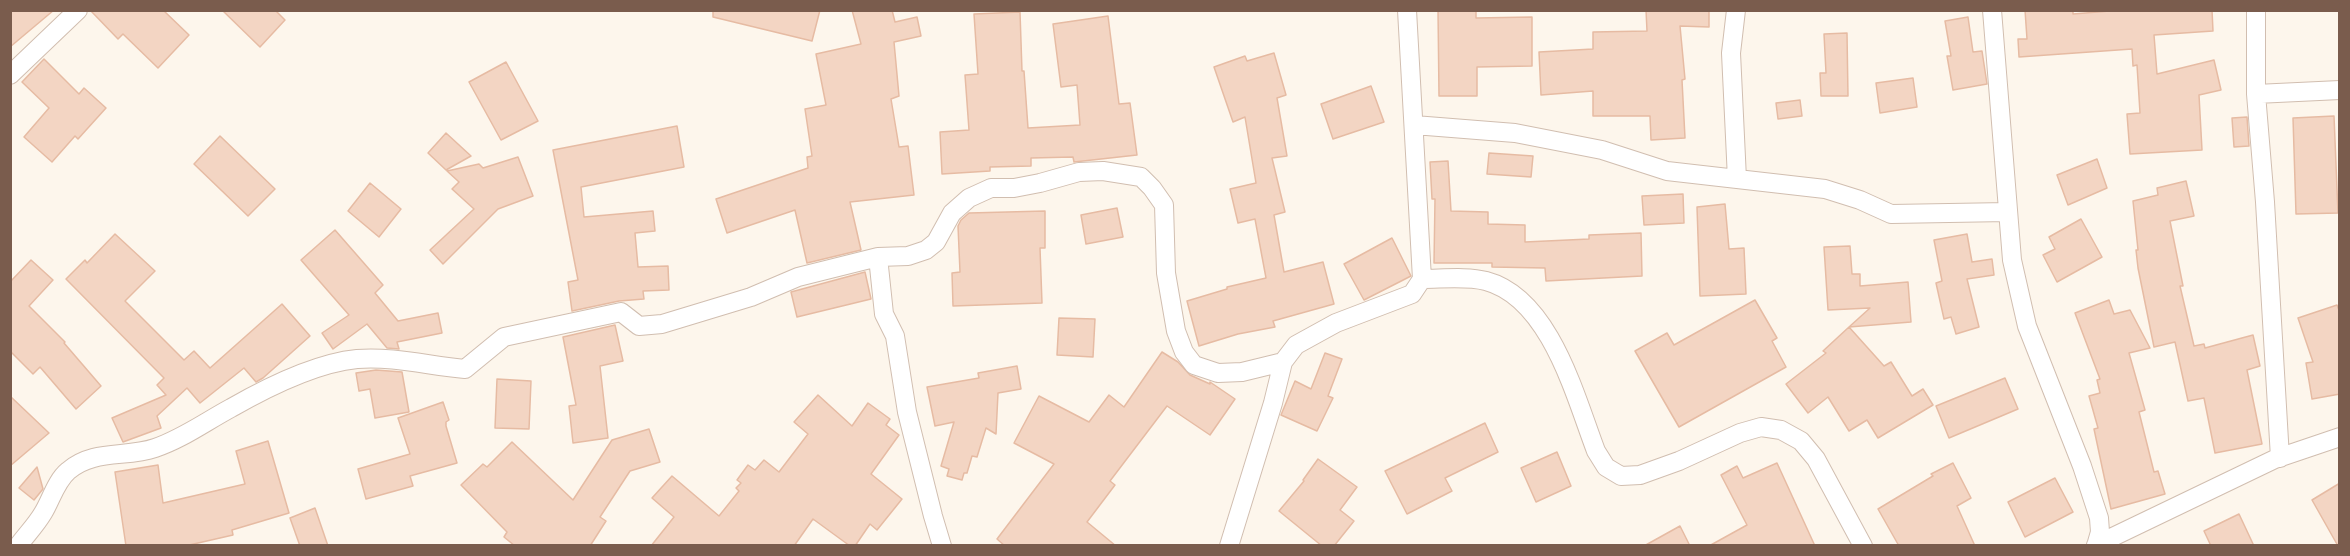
<!DOCTYPE html>
<style>
body{margin:0}
#map{position:relative;width:2350px;height:556px;overflow:hidden;background:#fdf6ec;font-family:"Archivo Narrow",sans-serif}
canvas{display:block}
.frame{position:absolute;inset:0;border:12px solid #7a5c4d;pointer-events:none}
</style>
<div id="map">
<canvas width="2350" height="556"></canvas>
<div class="frame"></div>
</div>
<script>
const c = document.querySelector('canvas').getContext('2d');
c.lineJoin = 'round';
function paint(path, color) { c.fillStyle = color; c.fill(path, 'evenodd'); }
function strokePath(path, color, width, dash) { c.strokeStyle = color; c.lineWidth = width; c.lineCap = dash ? 'butt' : 'round'; c.setLineDash(dash || []); c.stroke(path); }
const building = new Path2D(`
 M10 10H54L10 47Z
 M90 10H163L189 35 158 68 123 34 118 39Z
 M222 10H275L285 20 260 47Z
 M713 10H820L812 41 713 17Z
 M852 10H892L895 22 917 17 921 36 894 42 899 96 891 99 899 147 908 146 914 195 850 202 861 250 807 263 795 210 727 233 716 199 808 168 807 157 812 156 805 109 826 105 816 54 861 44Z
 M1438 10H1476V18L1532 17V66L1477 67V96H1439Z
 M1646 10H1709V27L1680 26 1685 79 1682 80 1685 138 1651 140 1650 116H1593V91L1541 95 1539 52 1593 49V32L1647 31Z
 M2025 10H2073V14L2122 10H2212L2213 31 2154 35 2157 74 2214 60 2221 90 2199 95 2202 150 2130 154 2127 114 2140 113 2137 65 2133 66 2132 49 2019 57 2018 39H2027Z
 M1020 12 1022 71H1024L1028 128 1080 125 1077 85 1061 87 1053 24 1108 16 1119 104 1130 103 1137 155 1074 162 1073 157 1031 158V166L990 167V171L942 174 940 132 969 130 965 75 978 74 974 14Z
 M1968 17 1973 52 1982 51 1987 84 1953 90 1947 56H1951L1945 21Z
 M1847 33 1848 96H1821L1820 73H1826L1824 34Z
 M1274 53 1286 95 1277 98 1287 156 1272 158 1285 212 1274 215 1284 272 1323 262 1334 304 1273 321 1275 327 1238 334 1199 346 1187 301 1227 289V287L1266 278 1255 219 1238 223 1230 189 1256 183 1245 117 1233 122 1214 67 1245 56 1247 61Z
 M44 59 79 94 84 88 106 108 78 139 75 136 52 162 24 137 49 108 22 82Z
 M506 62 538 121 501 140 469 82Z
 M1913 78 1917 107 1880 113 1876 83Z
 M1371 86 1384 122 1333 139 1321 104Z
 M1800 100 1802 116 1778 119 1776 103Z
 M2334 116 2338 213 2296 214 2293 118Z
 M2247 117 2249 146 2234 147 2232 118Z
 M677 126 684 167 581 187 584 217 653 211 655 231 635 233 638 267 668 266 669 290 643 291 644 299 619 301 572 311 568 282 578 280 553 150Z
 M446 133 471 156 446 170 428 153Z
 M220 136 275 189 248 216 194 164Z
 M1489 153 1533 156 1531 177 1487 174Z
 M518 157 533 196 498 209 443 264 430 250 474 209 452 189 459 182 447 171 479 164 483 168Z
 M2097 159 2107 188 2068 205 2057 175Z
 M1448 161 1451 211 1488 212V224L1525 225V242L1589 239V235L1641 233 1642 276 1546 281 1545 268 1492 267V263H1434L1435 199H1432L1430 162Z
 M2186 181 2194 216 2170 221 2183 286H2180L2194 346 2204 344 2205 348 2253 335 2260 366 2247 370 2262 444 2215 453 2204 398 2188 401 2175 342 2154 347 2138 268 2136 250H2138L2133 201 2158 195 2157 188Z
 M370 183 401 209 379 237 348 211Z
 M1683 194 1684 223 1644 225 1642 196Z
 M1725 204 1729 249 1744 248 1746 294 1700 296 1697 207Z
 M1117 208 1123 237 1086 244 1081 215Z
 M1045 211V248H1040L1042 303 953 306 952 273 960 272 958 226 961 220 969 213Z
 M2081 219 2102 257 2057 282 2043 255 2055 249 2049 237Z
 M335 230 383 285 375 293 398 321 438 313 442 333 397 342 399 349 387 348 367 324 333 349 322 333 349 315 301 260Z
 M115 234 155 271 125 301 184 360 194 351 210 368 282 304 310 336 263 378 256 382 244 368 200 403 187 388 157 416 161 428 123 442 112 418 166 395 157 385 164 378 66 279 85 260 87 263Z
 M1967 234 1972 262 1992 259 1994 275 1967 279 1979 327 1956 334 1951 317 1944 319 1936 283 1942 281 1934 240Z
 M1392 238 1411 276 1364 300 1344 264Z
 M1850 246 1852 274H1860V286L1908 282 1911 322 1849 327 1870 308 1828 310 1824 247Z
 M31 260 53 280 29 306 65 342 64 343 101 386 76 409 40 367 33 374 10 351V282Z
 M865 272 871 299 797 317 791 292Z
 M1755 300 1777 338 1772 341 1786 367 1679 427 1635 351 1667 333 1674 345Z
 M2109 300 2114 314 2130 310 2150 348 2129 353 2145 410 2139 412 2154 472 2158 471 2165 494 2111 509 2094 429 2098 428 2089 396 2100 393 2097 380 2100 379 2075 313Z
 M2337 305 2340 313V394L2312 399 2306 363 2313 362 2298 318Z
 M1059 318 1095 319 1093 357 1057 355Z
 M615 325 623 361 600 366 608 438 573 443 569 406 576 405 563 337Z
 M1849 327 1884 366 1891 362 1912 396 1923 389 1933 405 1878 438 1867 420 1849 431 1828 397 1808 413 1786 384 1826 353 1823 351Z
 M1162 352 1178 362 1190 375 1210 384V382L1235 399 1210 435 1167 406 1110 481 1115 485 1087 522 1116 546H1005L997 539 1054 464 1014 443 1039 396 1089 422 1109 395 1124 407Z
 M1325 353 1342 359 1328 396 1333 398 1317 431 1281 415 1295 381 1311 389Z
 M1017 366 1021 389 998 393 996 434 986 428 977 457 972 456 967 473H964L962 480 947 476 949 469 941 466 954 422 935 426 927 387 979 378 978 373Z
 M376 370 402 372 409 412 375 418 370 389 359 391 356 373Z
 M2005 378 2018 409 1949 438 1936 406Z
 M497 379 531 381 529 429 495 428Z
 M818 395 852 426 868 403 890 419 886 425 899 435 871 474 902 499 877 530 870 524 855 546H850L813 519 794 546H651L674 517 652 498 672 476 719 516 739 491 736 488 741 483 737 480 748 465 755 470 764 460 779 472 808 434 794 422Z
 M10 396 49 433 10 466Z
 M443 402 449 420 446 422V426L457 463 410 476 413 486 366 499 358 469 410 454 398 418Z
 M1485 423 1498 452 1445 478 1452 491 1407 514 1385 471Z
 M649 429 660 462 630 471 600 517 606 521 590 546H515L504 537 507 532 461 485 483 464 487 467 512 442 573 500 612 440Z
 M268 441 289 513 232 530 233 535 185 546H126L115 472 158 465 163 503 245 484 236 451Z
 M1557 452 1571 486 1536 502 1521 468Z
 M1318 459 1357 487 1340 510 1354 521 1334 546H1322L1279 511 1304 481 1303 480Z
 M1777 463 1815 546H1709L1747 525 1721 475 1737 466 1743 478Z
 M1953 463 1971 498 1957 506 1975 546H1899L1878 509 1933 476 1931 474Z
 M37 467 43 489 34 500 19 488Z
 M2055 478 2073 512 2025 537 2008 502Z
 M2340 483V546H2338L2312 500Z
 M315 508 328 546H300L290 518Z
 M2239 514 2254 546H2211L2204 531Z
 M1680 526 1690 546H1644Z`);
const street = new Path2D(`
 M1736 10 1731 53 1737 179
 M1992 10 2012 260 2027 326 2082 466 2099 518 2100 532 2096 546
 M2256 10V94L2265 202 2280 458
 M10 75 78 10
 M2256 94 2340 90
 M1414 125 1515 133 1602 150 1667 171 1825 189 1860 200 1891 214 2007 212
 M878 257 884 314 895 336 907 412 933 516 942 546
 M1422 279C1442 279 1467 276 1486 281 1550 298 1575 396 1596 451L1606 467 1621 476 1640 475 1679 461 1740 433 1761 427 1781 430 1801 441 1816 459 1863 546
 M2096 545 2275 459 2340 437
 M18 546C26 535 36 525 43 513 51 500 56 481 68 471 93 449 126 458 155 448 182 439 205 422 231 408 266 388 316 363 357 359 393 356 430 366 465 369L504 337 621 312 639 326 662 324 751 297 798 277 878 257 908 256 926 250 936 242 952 213 969 198 991 188H1014L1040 183 1079 172 1103 171 1141 177 1152 188 1164 205 1166 273 1176 331 1184 352 1194 365 1218 373 1242 372 1283 362
 M1229 546 1273 403 1283 362 1296 345 1336 323 1412 294 1422 279 1407 10`);
paint(building, '#f3d5c3');
strokePath(building, '#e6bba3', 1.5);
strokePath(street, '#d1beb0', 20);
strokePath(street, '#fff', 18);
</script>
